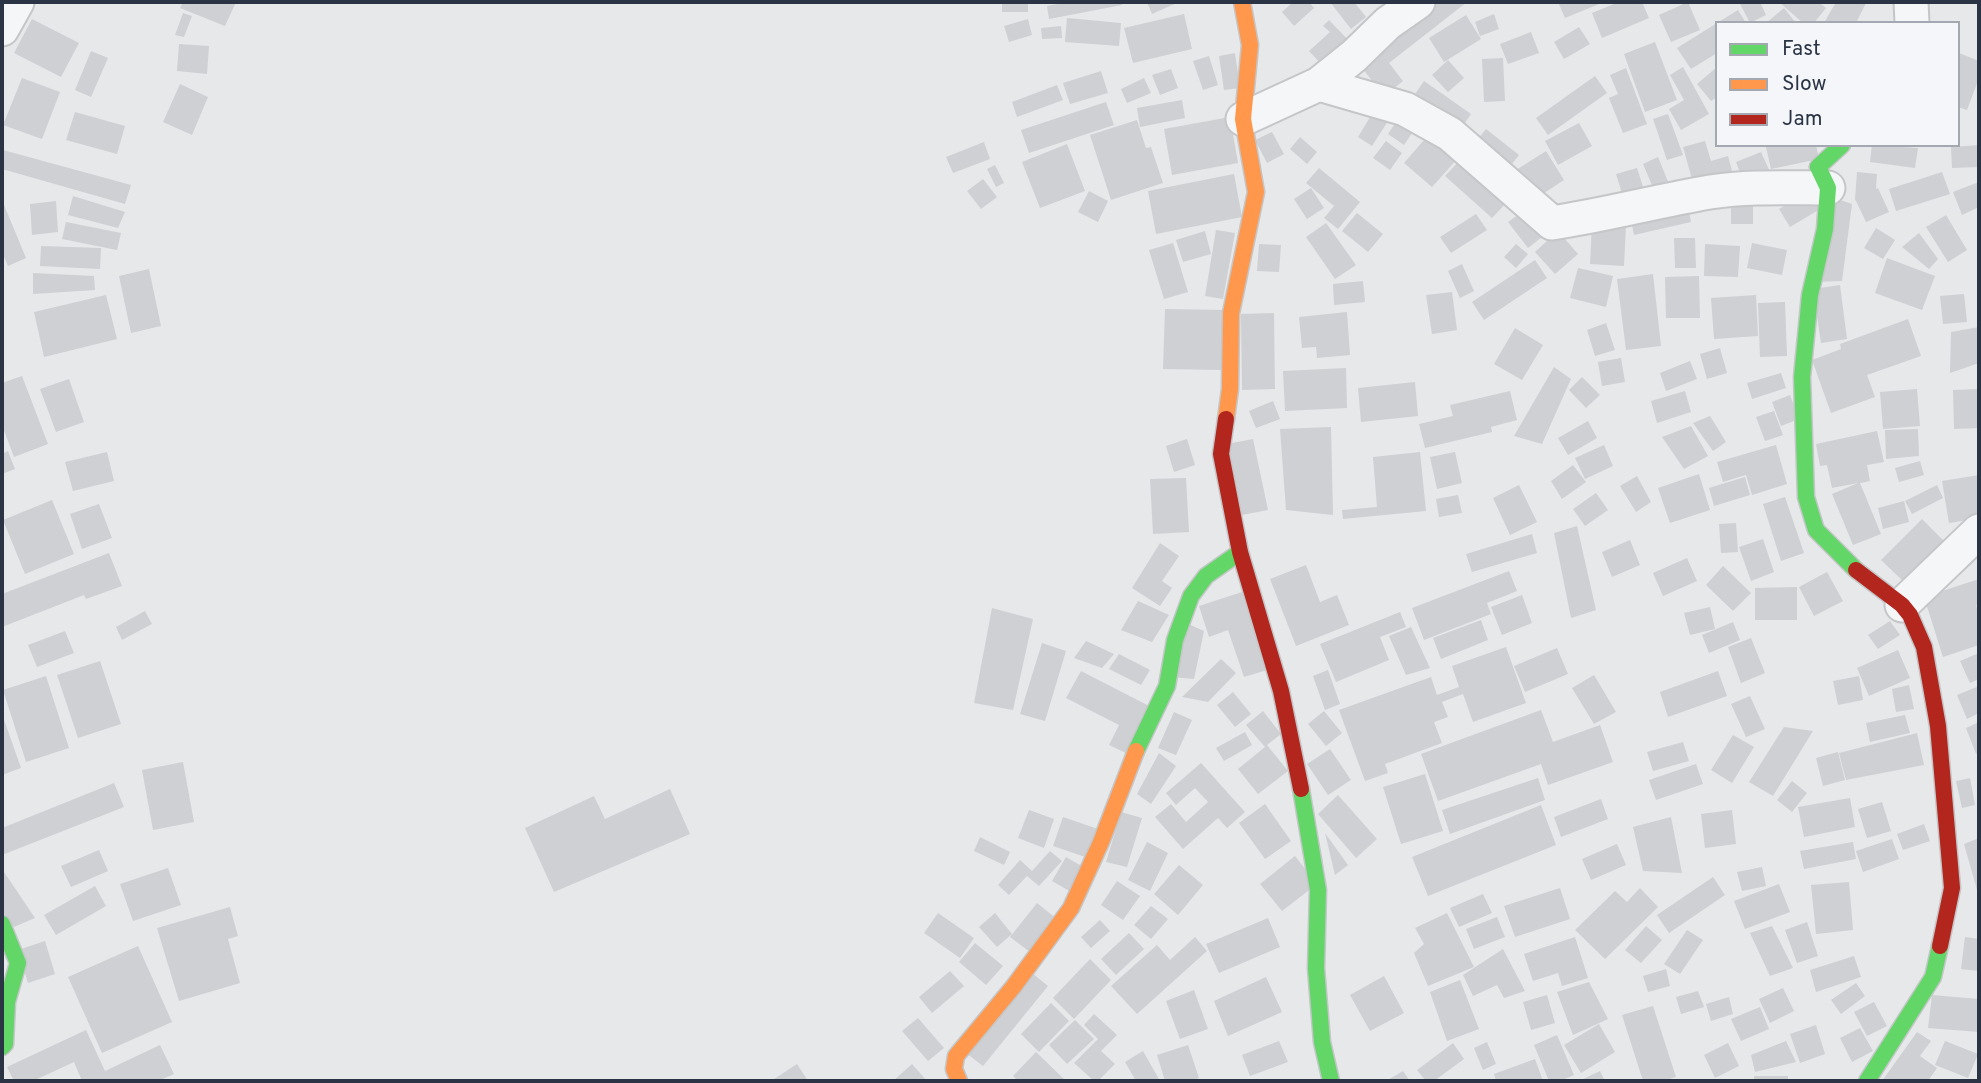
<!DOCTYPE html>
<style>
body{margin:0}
#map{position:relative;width:1981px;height:1083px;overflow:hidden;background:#e6e8ea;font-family:Overpass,sans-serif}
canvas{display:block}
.frame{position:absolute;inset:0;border:4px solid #2b3445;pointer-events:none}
.legend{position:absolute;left:1715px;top:21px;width:245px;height:126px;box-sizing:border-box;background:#f4f6f9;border:2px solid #a4a8b1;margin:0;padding:9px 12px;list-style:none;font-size:21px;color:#2b3445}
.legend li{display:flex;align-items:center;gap:14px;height:35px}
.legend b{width:35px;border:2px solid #a4a8b1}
</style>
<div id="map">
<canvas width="1981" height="1083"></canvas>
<div class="frame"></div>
<ul class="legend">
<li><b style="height:9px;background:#63d668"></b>Fast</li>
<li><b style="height:9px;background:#ff974d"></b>Slow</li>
<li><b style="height:9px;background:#b3261e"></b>Jam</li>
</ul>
</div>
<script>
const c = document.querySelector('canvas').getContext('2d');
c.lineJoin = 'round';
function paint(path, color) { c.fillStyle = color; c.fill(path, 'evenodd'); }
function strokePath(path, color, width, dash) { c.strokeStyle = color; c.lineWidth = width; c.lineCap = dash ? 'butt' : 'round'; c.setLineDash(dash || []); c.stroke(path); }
const building = new Path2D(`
 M183 2H236L225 26 180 8Z
 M1002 2H1028V12H1002Z
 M1068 2H1121L1122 5 1049 19 1047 6Z
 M1147 2H1179L1152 14Z
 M1293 2H1309L1314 8 1294 26 1282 12Z
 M1330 2H1354L1366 17 1351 29Z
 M1428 2H1467L1389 63 1403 81 1384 96 1355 59Z
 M1558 2H1604L1565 18Z
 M1619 2H1642L1649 18 1602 38 1592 13Z
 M1688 2 1700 30 1671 42 1659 15Z
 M1739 2H1760L1766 15 1750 23Z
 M1779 2H1819L1826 8 1814 23H1803Z
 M1836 2H1864L1866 3 1856 23H1824Z
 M1784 8 1796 23H1766Z
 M1738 10 1746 23H1717Z
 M183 13 192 16 184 37 175 35Z
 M1184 14 1192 49 1133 63 1124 28Z
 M1494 14 1499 29 1480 36 1475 22Z
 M1466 15 1481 39 1444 62 1429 38Z
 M1067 18 1121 23 1119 46 1065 42Z
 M32 19 79 43 61 77 14 53Z
 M1028 19 1032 35 1009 42 1004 26Z
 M1329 20 1352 44 1325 68 1309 51 1330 32 1323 26Z
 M1717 23V53L1691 69 1677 48Z
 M1061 26 1062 38 1042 39 1041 28Z
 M1579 27 1590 44 1564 59 1554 42Z
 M1531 32 1539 53 1508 64 1500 44Z
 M1655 42 1677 100 1645 112 1624 54Z
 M179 44 209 46 207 74 177 71Z
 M91 51 108 58 91 97 75 90Z
 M1235 53 1240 88 1224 90 1219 56Z
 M1959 53 1979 61V78L1967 110 1958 107Z
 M1209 56 1218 85 1203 90 1193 61Z
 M1503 58 1505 101 1484 102 1482 59Z
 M1448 60 1464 78 1448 92 1432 75Z
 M1683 67 1709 114 1681 130 1669 109 1684 100 1670 75Z
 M1717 67V97L1711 101 1697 84Z
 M1626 68 1647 124 1623 133 1609 98 1618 94 1610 75Z
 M1171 69 1178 88 1160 95 1152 75Z
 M1101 71 1108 93 1070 104 1063 83Z
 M1595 76 1607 93 1548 135 1536 118Z
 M22 78 60 92 42 139 3 125Z
 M1144 78 1151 93 1127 103 1121 89Z
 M1424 81 1471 114 1460 130 1413 97Z
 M180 84 208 97 192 135 163 122Z
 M1057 85 1063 100 1017 117 1012 102Z
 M1182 100 1185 118 1140 127 1137 108Z
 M1106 102 1114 125 1029 153 1021 130Z
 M1375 109 1390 118 1372 146 1358 137Z
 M75 112 125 126 117 154 66 140Z
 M1668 114 1683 155 1667 160 1653 119Z
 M1230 117 1238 163 1172 175 1164 129Z
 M1398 119 1414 130 1404 145 1388 134Z
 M1137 120 1146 148 1151 147 1163 183 1111 200 1090 135Z
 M1579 123 1592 146 1558 165 1545 141Z
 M1486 129 1519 155 1505 173 1472 146Z
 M1272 132 1284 154 1267 163 1255 140Z
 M1431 132 1459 157 1432 187 1404 163Z
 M1300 137 1317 152 1307 164 1290 149Z
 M1386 141 1402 153 1390 170 1373 158Z
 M1705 141 1711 161 1728 156 1734 178 1695 190 1683 147Z
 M984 142 990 159 953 173 946 157Z
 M1067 144 1085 191 1040 208 1022 162Z
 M1774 145H1816L1819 159 1771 169 1766 147Z
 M1872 145 1918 148 1915 168 1870 162Z
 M1979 145V167L1952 168 1951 147Z
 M3 150 131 185 125 204 2 169Z
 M1546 151 1564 180 1532 201 1513 172Z
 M1761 152 1770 172 1744 183 1736 162Z
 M1658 157 1669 184 1654 190 1643 164Z
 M1462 158 1509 200 1492 218 1445 176Z
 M995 165 1004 183 996 187 987 169Z
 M1319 168 1360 202 1338 229 1324 218 1334 206 1306 183Z
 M1637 168 1646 196 1625 203 1616 174Z
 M1857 172 1877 174 1876 189 1878 188 1889 212 1866 222 1855 199Z
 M1942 172 1950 194 1896 211 1889 189Z
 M1234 174 1242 217 1156 234 1148 191Z
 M983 179 997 197 981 209 967 191Z
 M1979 182V207L1962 215 1953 192Z
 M1311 188 1324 208 1307 219 1294 199Z
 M1089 191 1108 201 1098 222 1078 212Z
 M1809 191 1820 209 1790 227 1779 209Z
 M73 196 125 212 118 228 68 215Z
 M1834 198 1852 204 1842 281 1813 282Z
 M2 200 26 258 8 266 2 252Z
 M56 201 58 232 32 235 30 204Z
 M1687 202 1691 222 1634 235 1630 215Z
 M1731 202H1753V224H1731Z
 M1522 212 1542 237 1528 248 1508 222Z
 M1357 213 1383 234 1368 252 1342 231Z
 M1476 214 1487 230 1451 253 1440 237Z
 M1946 215 1967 250 1948 262 1926 227Z
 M66 222 121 233 117 250 62 239Z
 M1326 223 1356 265 1335 279 1306 237Z
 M1592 223 1626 225 1624 266 1590 264Z
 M1876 228 1895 240 1883 259 1864 248Z
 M1216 230 1235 233 1223 299 1205 296Z
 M1205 231 1211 254 1183 262 1176 240Z
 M1558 231 1578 254 1555 274 1535 252Z
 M1919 233 1938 259 1929 269 1902 247Z
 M1674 238H1695L1696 268H1675Z
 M1173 243 1188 292 1164 299 1149 250Z
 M1752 243 1787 250 1782 275 1747 268Z
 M1259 244 1281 245 1279 272 1257 271Z
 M1516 244 1528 254 1516 268 1504 257Z
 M1705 244 1740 246 1738 277 1704 276Z
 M41 246 101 248 100 269 40 266Z
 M1887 258 1935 276 1922 310 1875 293Z
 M1535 260 1547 278 1484 320 1472 302Z
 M1462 264 1474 291 1460 298 1448 271Z
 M1578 268 1613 276 1606 307 1570 298Z
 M149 269 161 326 131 333 119 276Z
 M33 273 94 276 95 290 33 294Z
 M1653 274 1661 346 1626 350 1617 279Z
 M1699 276 1700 318H1666L1665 277Z
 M1363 281 1365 302 1334 305 1333 284Z
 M1840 285 1847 339 1821 343 1813 289Z
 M1452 292 1457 330 1432 334 1426 295Z
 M1964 294 1967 322 1943 324 1940 296Z
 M106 295 117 339 44 357 34 312Z
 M1756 295 1758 336 1714 339 1711 298Z
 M1785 302 1787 356 1760 357 1758 303Z
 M1165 309 1223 310 1222 370 1163 369Z
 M1347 312 1350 355 1317 358 1316 347 1302 348 1299 317Z
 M1274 313 1275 389 1242 390 1241 314Z
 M1908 319 1921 356 1867 375 1875 397 1831 413 1812 360 1841 349 1840 344Z
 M1606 323 1615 350 1595 356 1587 330Z
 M1979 327V363L1950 373 1951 332Z
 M1515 328 1543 345 1522 380 1494 364Z
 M1720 348 1727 373 1707 379 1700 354Z
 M1621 358 1625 382 1602 386 1598 362Z
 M1690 361 1697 379 1666 391 1660 373Z
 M1554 367 1571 379 1542 444 1514 436Z
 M1346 368 1347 408 1285 411 1283 371Z
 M1781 373 1786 388 1752 399 1747 383Z
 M22 376 48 444 14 457 2 425V383Z
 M1582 377 1600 395 1586 408 1569 390Z
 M69 379 84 422 56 432 40 389Z
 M1415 382 1418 416 1361 422 1358 388Z
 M1917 389 1920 426 1883 429 1880 392Z
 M1979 389V428L1954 429 1953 390Z
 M1510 391 1517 420 1491 427 1492 432 1425 448 1419 424 1453 416 1450 405Z
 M1685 391 1691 412 1657 423 1651 401Z
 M1790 395 1799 419 1781 426 1772 402Z
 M1273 401 1280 419 1256 428 1249 411Z
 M1774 411 1783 435 1765 441 1756 417Z
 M1710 416 1726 442 1713 451 1693 423Z
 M1588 421 1597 438 1568 455 1558 438Z
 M1691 426 1708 456 1684 469 1662 437Z
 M1331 427 1333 515 1286 510 1280 429Z
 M1918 429 1919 456 1886 459 1885 430Z
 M1877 431 1884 462 1867 465 1870 481 1860 483 1881 534 1853 545 1832 494 1858 483 1832 488 1827 465 1820 466 1816 444Z
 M1187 439 1195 465 1174 472 1166 446Z
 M1253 439 1268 510 1242 515 1227 444Z
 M1604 445 1613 466 1585 479 1575 458Z
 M1776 445 1787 484 1752 495 1746 475 1723 482 1717 462Z
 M8 451 15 469 2 474V454Z
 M107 452 114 481 73 491 65 462Z
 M1420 452 1426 511 1343 519 1342 510 1377 507 1373 457Z
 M1455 452 1462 483 1437 489 1430 457Z
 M1920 461 1924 475 1899 482 1895 468Z
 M1573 465 1586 482 1562 499 1551 481Z
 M1699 474 1710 510 1670 523 1658 488Z
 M1979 475V518L1949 523 1942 481Z
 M1637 476 1651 502 1636 512 1620 486Z
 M1745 477 1750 495 1714 506 1709 488Z
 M1186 478 1189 532 1153 534 1150 479Z
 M1519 485 1537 522 1510 535 1493 498Z
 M1937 485 1943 498 1912 514 1905 501Z
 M1596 493 1608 510 1585 526 1573 509Z
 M1458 495 1462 513 1439 517 1436 499Z
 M1785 497 1804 553 1781 561 1763 504Z
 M52 500 74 554 25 574 3 520Z
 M1904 501 1909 522 1883 529 1878 508Z
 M99 504 112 538 82 549 70 514Z
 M1922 519 1945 542 1905 583 1881 560Z
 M1736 523 1738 552 1721 553 1719 524Z
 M1577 526 1596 610 1571 618 1554 533Z
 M1532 534 1537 553 1472 572 1466 554Z
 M1763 539 1774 572 1751 581 1739 547Z
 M1630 540 1640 565 1612 577 1602 552Z
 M1160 543 1179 556 1162 581 1172 588 1160 606 1132 588Z
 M109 553 122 586 86 599 84 595 2 627V594Z
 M1687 558 1697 581 1663 596 1653 573Z
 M1306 565 1320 602 1337 595 1349 625 1296 646 1270 579Z
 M1723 566 1751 593 1733 611 1706 585Z
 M1509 571 1517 591 1487 603 1491 614 1424 640 1412 608Z
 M1827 572 1843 601 1814 616 1799 587Z
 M1979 579V604L1976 605 1979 615V645L1943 657 1924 597Z
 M1797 587V620H1755V588Z
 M1242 592 1267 670 1244 677 1228 630 1209 637 1199 606Z
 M1522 595 1532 623 1502 635 1491 607Z
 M1138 601 1169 615 1152 642 1121 630Z
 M1710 607 1715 629 1690 635 1684 613Z
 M992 608 1033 619 1013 710 974 703Z
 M145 611 152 624 122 640 116 627Z
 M1400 612 1406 627 1380 637 1389 660 1336 682 1320 644Z
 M1481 620 1488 640 1441 659 1433 638Z
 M1890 621 1900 635 1878 649 1868 635Z
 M1733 622 1740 640 1709 653 1702 635Z
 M1186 623 1204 631 1194 679 1171 677Z
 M1411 627 1430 668 1406 675 1389 636Z
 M65 631 74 653 37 667 28 645Z
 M1751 638 1765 673 1741 683 1728 647Z
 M1086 641 1114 654 1102 668 1074 658Z
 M1042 643 1066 651 1045 721 1020 714Z
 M1506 647 1526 703 1473 722 1463 694 1442 702 1448 717 1434 722 1442 743 1385 764 1388 773 1365 781 1339 710 1431 677 1437 695 1459 687 1452 666Z
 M1557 648 1568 674 1525 692 1514 666Z
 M1898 650 1910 678 1869 696 1857 668Z
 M1979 653V679L1970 683 1960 661Z
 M1119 654 1150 670 1141 685 1109 669Z
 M1221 659 1236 673 1208 702 1182 697Z
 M100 661 121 724 78 738 57 675Z
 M1328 670 1340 704 1325 710 1313 676Z
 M1081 671 1155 709 1132 756 1109 745 1119 725 1066 698Z
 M1718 671 1727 696 1668 717 1660 692Z
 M1594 675 1616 712 1594 724 1572 688Z
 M46 676 69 748 26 762 3 690Z
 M1859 676 1863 700 1838 705 1833 681Z
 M1909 685 1914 709 1896 712 1892 689Z
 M1979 686V713L1967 719 1957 695Z
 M1233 692 1251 714 1235 727 1217 705Z
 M1750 696 1765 729 1746 737 1731 704Z
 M1541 710 1553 742 1600 725 1613 762 1548 785 1541 764 1438 801 1421 754Z
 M1263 711 1281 734 1267 745 1288 771 1258 794 1238 769 1265 747 1246 725Z
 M1324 711 1342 733 1326 746 1308 724Z
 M1174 712 1192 720 1176 755 1158 748Z
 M2 714 21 768 2 775Z
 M1905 715 1910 733 1870 742 1866 723Z
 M1979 722V752L1976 754 1966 728Z
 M1784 727 1813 731 1773 796 1749 782Z
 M1245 732 1252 745 1224 761 1216 748Z
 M1917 733 1924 765 1846 780 1839 753Z
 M1733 735 1754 747 1732 783 1711 770Z
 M1683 742 1689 761 1653 771 1647 752Z
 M1330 749 1351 780 1328 795 1307 764Z
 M1838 752 1845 780 1823 786 1816 758Z
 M1159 753 1176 766 1151 804 1137 794Z
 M183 762 194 822 153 830 142 770Z
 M1201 763 1245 812 1227 828 1218 818 1183 849 1155 817 1171 804 1186 822 1208 802 1195 788 1176 805 1166 793Z
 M1696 764 1703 784 1656 800 1649 780Z
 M1425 774 1443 831 1401 844 1383 787Z
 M1538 778 1545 800 1450 834 1442 810Z
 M1970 778 1975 805 1962 808 1956 781Z
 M1792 781 1807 793 1792 812 1777 800Z
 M114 783 124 807 2 855V828Z
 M670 789 690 834 554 892 525 828 594 796 605 819Z
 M1338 795 1377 839 1356 858 1318 814Z
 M1850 798 1855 827 1804 837 1798 807Z
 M1601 799 1608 819 1561 837 1554 817Z
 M1882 802 1891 831 1867 838 1858 809Z
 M1265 804 1291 841 1265 859 1239 823Z
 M1541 805 1556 845 1428 896 1412 857Z
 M1029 810 1054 819 1044 848 1018 838Z
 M1732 810 1736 844 1705 848 1701 814Z
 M1121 812 1142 818 1127 867 1106 862Z
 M1063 817 1098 829 1088 858 1053 846Z
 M1671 817 1682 873 1643 871 1633 827Z
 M1924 824 1930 841 1903 850 1897 834Z
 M1325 833 1348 865 1335 875Z
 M980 837 1010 852 1004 865 974 851Z
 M1979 838V889L1977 890 1964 844Z
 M1892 839 1899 859 1863 872 1856 851Z
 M1147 842 1168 853 1150 891 1128 880Z
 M1853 842 1856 859 1804 869 1800 851Z
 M1617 844 1626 865 1591 880 1582 859Z
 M99 850 108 871 71 887 61 866Z
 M1050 851 1062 861 1039 886 1027 876 1009 895 998 885 1020 860 1032 871Z
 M1295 856 1317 884 1282 911 1260 884Z
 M1066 857 1087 869 1073 893 1052 881Z
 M1179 865 1203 885 1178 915 1154 894Z
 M1762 867 1766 886 1742 891 1737 872Z
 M168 868 181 905 133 921 120 884Z
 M2 869 35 918 14 927 2 911Z
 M1713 877 1725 895 1669 933 1657 915Z
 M1117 881 1140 896 1123 920 1101 905Z
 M1849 882 1853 930 1816 934 1811 885Z
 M1779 884 1790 912 1745 929 1734 901Z
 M95 886 106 906 56 935 44 915Z
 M1560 888 1570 919 1515 937 1504 906Z
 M1640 888 1658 907 1605 959 1575 930 1615 891 1627 902Z
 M1483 894 1492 913 1459 927 1450 908Z
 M1037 903 1057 919 1030 952 1010 937Z
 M1151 906 1168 919 1151 939 1134 925Z
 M230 907 238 936 228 939 240 983 179 1001 157 928Z
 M938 913 974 938 960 958 924 933Z
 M995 913 1012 934 997 947 979 927Z
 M1447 913 1474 967 1428 986 1414 953 1424 944 1415 928Z
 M1497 917 1505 937 1474 949 1466 929Z
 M1268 918 1280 947 1219 973 1206 944Z
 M1100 920 1110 931 1091 948 1081 937Z
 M1807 922 1818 956 1797 963 1785 930Z
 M1646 926 1662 940 1641 963 1625 950Z
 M1772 926 1793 968 1770 976 1750 933Z
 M1687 930 1703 940 1680 974 1664 964Z
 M1129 933 1144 949 1116 975 1101 959Z
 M1195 937 1207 951 1137 1014 1111 986 1157 945 1170 960Z
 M1575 937 1588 978 1562 986 1558 973 1533 981 1524 954Z
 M1965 937 1979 939V971L1961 969Z
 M45 941 55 974 28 983 18 950Z
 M975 943 1003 966 986 985 959 962Z
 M138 946 172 1022 102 1053 68 977Z
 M1503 949 1525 991 1504 998 1497 985 1473 996 1463 975Z
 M1854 956 1861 977 1816 992 1810 970Z
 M1090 959 1111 980 1074 1019 1053 998Z
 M1666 969 1670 986 1648 992 1643 976Z
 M950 971 964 986 932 1013 919 997Z
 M1032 973 1048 986 983 1066 966 1053Z
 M1384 976 1404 1013 1370 1031 1350 995Z
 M1266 977 1282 1012 1228 1036 1214 1001Z
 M1460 980 1479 1029 1447 1041 1430 992Z
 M1589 982 1608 1019 1573 1035 1557 992Z
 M1856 983 1865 996 1841 1014 1831 1000Z
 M1783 988 1794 1011 1770 1023 1759 999Z
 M1194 990 1208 1029 1180 1039 1166 1001Z
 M1698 991 1704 1007 1681 1014 1676 997Z
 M1547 995 1555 1023 1531 1030 1523 1002Z
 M1932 995 1979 999V1032L1928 1028Z
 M1729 997 1733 1014 1711 1021 1706 1004Z
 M1874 1002 1887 1026 1867 1036 1854 1012Z
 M1051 1003 1069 1021 1039 1052 1021 1034Z
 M1653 1006 1676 1077 1663 1081H1643L1622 1015Z
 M1760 1007 1769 1029 1741 1041 1731 1019Z
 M1094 1014 1117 1035 1101 1051 1115 1064 1098 1081H1094L1074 1063 1098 1039 1084 1025Z
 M918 1018 944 1048 928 1061 902 1031Z
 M1075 1020 1094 1039 1067 1064 1049 1045Z
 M1599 1024 1615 1052 1581 1073 1564 1045Z
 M1816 1025 1825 1054 1800 1063 1790 1034Z
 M1860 1028 1873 1051 1852 1062 1840 1038Z
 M86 1030 105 1071 160 1045 174 1074 158 1081H82L74 1062 33 1081H14L7 1067Z
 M1917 1032 1931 1041 1920 1056 1937 1068 1928 1081H1882Z
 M1557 1035 1574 1075 1560 1081H1549L1534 1045Z
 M1279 1041 1288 1062 1250 1076 1242 1055Z
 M1786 1041 1796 1062 1755 1072 1751 1055Z
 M1945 1041 1978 1054 1968 1078 1935 1065Z
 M1487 1042 1496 1064 1483 1070 1474 1048Z
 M1453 1043 1464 1059 1434 1081H1426L1417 1070Z
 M1728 1043 1739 1066 1715 1078 1704 1055Z
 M1188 1045 1199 1078 1191 1081H1165L1157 1055Z
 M1143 1051 1160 1081H1136L1125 1062Z
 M1036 1052 1066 1081H1018L1013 1076Z
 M1535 1059 1543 1081H1496L1494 1074Z
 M797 1064 808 1081H771Z
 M912 1064 927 1081H893Z
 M1403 1071 1410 1081H1386Z
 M1600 1071 1605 1081H1579Z
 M1754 1076H1788V1081H1754Z`);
const street = new Path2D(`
 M1911 2 1912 23
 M2 29 17 2
 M1319 84 1405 109 1450 134 1552 223C1605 215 1657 201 1710 192 1749 186 1789 188 1828 188
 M1243 119 1319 84 1354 56 1388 23 1418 2
 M1902 605 1979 531`);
const fast = new Path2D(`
 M1842 145 1818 167 1828 188 1825 229 1810 295 1802 377 1806 497 1816 530 1856 570
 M1136 751 1167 686 1175 640 1191 596 1206 576 1240 552
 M1301 789 1318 890 1316 968 1322 1042 1331 1081
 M2 924 18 963 7 1002 5 1044 2 1047
 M1867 1081 1933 977 1940 946`);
const slow = new Path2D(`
 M1226 419 1230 389 1231 313 1256 192 1243 119 1250 45 1242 2
 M959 1081 954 1069 956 1056 1014 986 1071 908 1101 842 1136 751`);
const jam = new Path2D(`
 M1226 419 1221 454 1240 552 1281 691 1301 789
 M1856 570 1902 605 1910 615 1924 647 1938 726 1952 888 1940 946`);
paint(building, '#ced0d3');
strokePath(street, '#c4c6c8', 37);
strokePath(fast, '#c4c6c8', 19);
strokePath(slow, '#c4c6c8', 19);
strokePath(jam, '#c4c6c8', 19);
strokePath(street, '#f5f6f7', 33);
strokePath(fast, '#63d668', 16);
strokePath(slow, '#ff974d', 16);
strokePath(jam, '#b3261e', 16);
</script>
